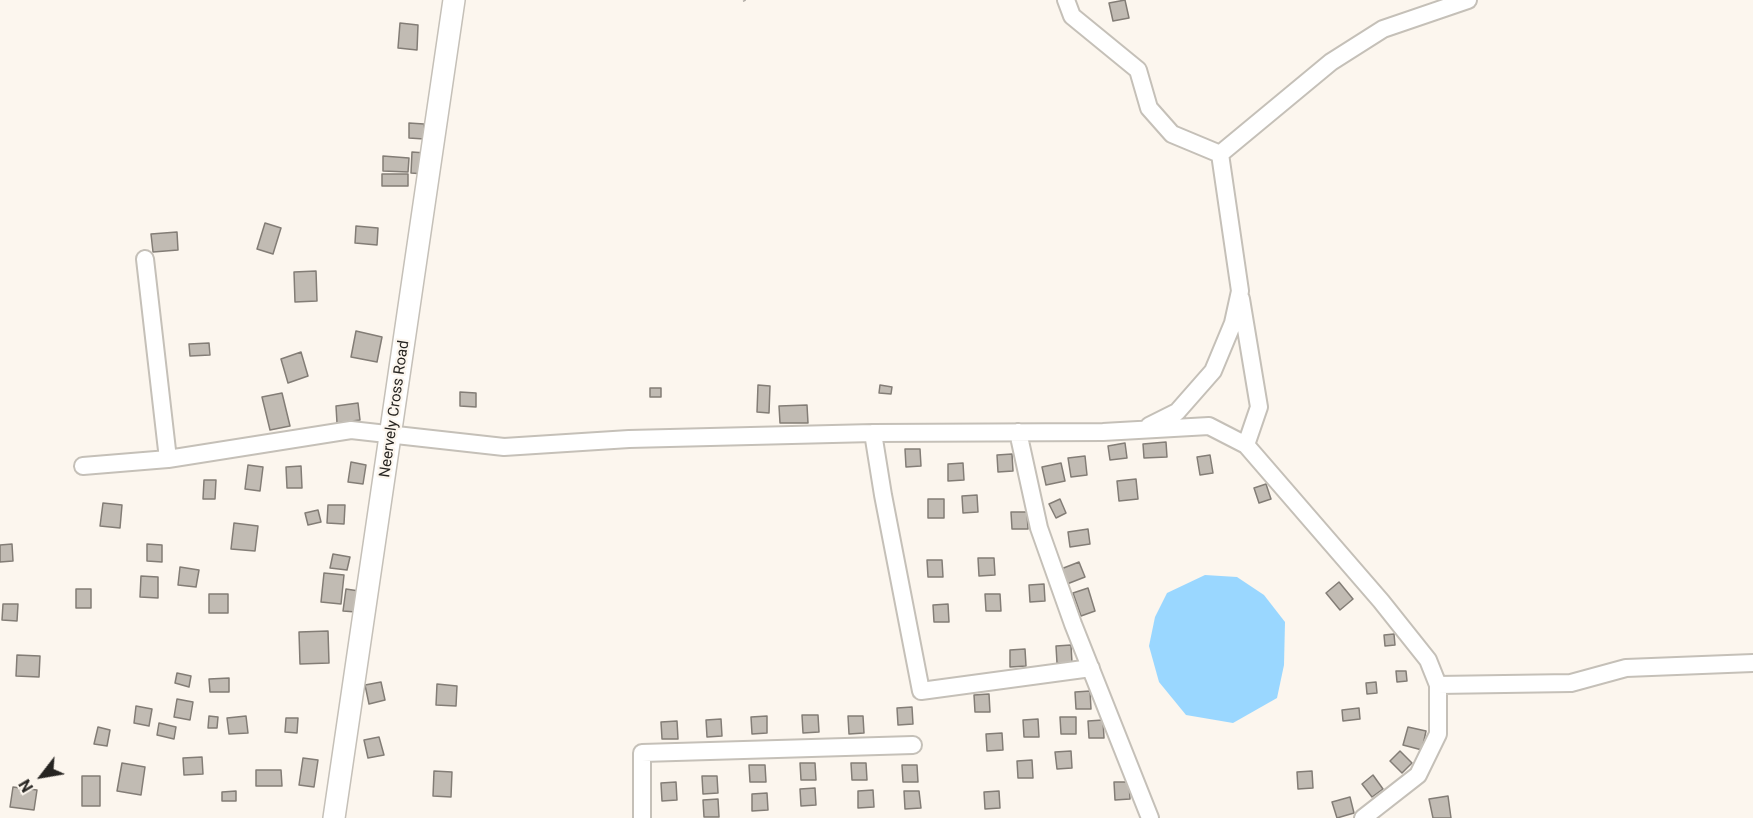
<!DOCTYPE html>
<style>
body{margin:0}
#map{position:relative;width:1753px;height:818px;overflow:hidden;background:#fcf6ee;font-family:Roboto,sans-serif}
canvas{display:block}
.north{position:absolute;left:12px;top:746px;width:60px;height:60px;-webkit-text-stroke:4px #fcf6ee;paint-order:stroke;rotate:239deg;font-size:16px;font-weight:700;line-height:24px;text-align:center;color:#262421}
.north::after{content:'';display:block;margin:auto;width:21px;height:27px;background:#262421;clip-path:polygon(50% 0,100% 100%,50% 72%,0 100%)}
</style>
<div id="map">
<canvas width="1753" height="818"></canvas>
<div class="north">N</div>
</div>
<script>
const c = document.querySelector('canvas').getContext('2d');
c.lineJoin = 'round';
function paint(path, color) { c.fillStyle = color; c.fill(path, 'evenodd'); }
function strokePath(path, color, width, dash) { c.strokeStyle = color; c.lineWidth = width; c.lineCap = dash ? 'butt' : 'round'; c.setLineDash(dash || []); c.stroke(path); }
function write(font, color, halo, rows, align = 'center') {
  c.font = font + ' Roboto,sans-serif'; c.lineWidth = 4.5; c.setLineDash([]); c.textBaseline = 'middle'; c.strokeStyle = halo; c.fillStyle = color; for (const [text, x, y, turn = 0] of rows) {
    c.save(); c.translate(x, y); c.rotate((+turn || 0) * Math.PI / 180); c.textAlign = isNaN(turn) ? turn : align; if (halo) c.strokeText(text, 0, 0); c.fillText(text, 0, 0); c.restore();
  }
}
const water = new Path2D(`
 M1205 575 1237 577 1264 595 1285 622 1284 665 1277 698 1233 723 1186 715 1159 682 1149 646 1155 617 1167 593Z`);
const building = new Path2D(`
 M1125 0 1129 18 1113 21 1109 3Z
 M400 23 418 25 417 50 398 48Z
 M409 123 424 124V139L409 138Z
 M412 152 426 153 424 174 411 173Z
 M383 156 409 158 408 172 383 171Z
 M382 174H408V186H382Z
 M265 223 281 228 273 254 257 249Z
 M356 226 378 228 377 245 355 243Z
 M177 232 178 250 153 252 151 234Z
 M316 271 317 301 295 302 294 272Z
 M356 331 382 337 377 362 351 357Z
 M209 343 210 355 190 356 189 344Z
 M301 352 308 376 288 383 281 359Z
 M758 385 770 386 769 413 757 412Z
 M880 385 892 387 891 394 879 393Z
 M650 388H661V397H650Z
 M460 392 476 393V407L460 406Z
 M282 393 290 426 270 430 262 397Z
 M358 403 360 420 337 423 336 406Z
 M807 405 808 423H780L779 406Z
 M1166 442 1167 457 1144 458 1143 444Z
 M1125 443 1127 458 1110 460 1108 446Z
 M905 449H920L921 466 906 467Z
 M1012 454 1013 471 998 472 997 455Z
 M1210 455 1213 473 1200 475 1197 457Z
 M1085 456 1087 475 1071 477 1068 458Z
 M351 462 366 465 363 484 348 482Z
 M963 463 964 480 948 481V464Z
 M1061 463 1065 481 1046 485 1042 467Z
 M248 465 263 467 260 491 245 489Z
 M301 466 302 488H287L286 467Z
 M1136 479 1138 499 1119 501 1117 481Z
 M204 480H216L215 499H203Z
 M1266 484 1271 499 1259 503 1254 488Z
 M977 495 978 512 963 513 962 496Z
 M928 499H944V518H928Z
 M1060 499 1066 513 1056 518 1049 504Z
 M103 503 122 505 120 528 100 526Z
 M328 505H345L344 524 327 523Z
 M318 510 321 522 308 525 305 513Z
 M1011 512H1027L1028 529H1012Z
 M234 523 258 526 255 551 231 549Z
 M1088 529 1090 544 1070 547 1068 532Z
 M12 544 13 561 0 562V545Z
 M147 544 162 545V562L147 561Z
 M333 554 350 557 347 570 330 568Z
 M978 558H994L995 575 979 576Z
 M927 560H942L943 577H928Z
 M1079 562 1085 577 1067 584 1061 569Z
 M180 567 199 570 196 587 178 585Z
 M324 573 344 575 341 604 321 602Z
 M141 576 158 577V598L140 597Z
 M1339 582 1353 599 1340 610 1326 593Z
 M1044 584 1045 601 1030 602 1029 585Z
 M1088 588 1095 611 1081 616 1073 593Z
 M76 589H91V608H76Z
 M346 589 359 591 356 612 343 611Z
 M209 594H228V613H209Z
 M985 594H1000L1001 611H986Z
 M3 604H18L17 621 2 620Z
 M948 604 949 622H934L933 605Z
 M328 631 329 663 300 664 299 632Z
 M1394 634 1395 645 1385 646 1384 635Z
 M1071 645 1072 663H1057L1056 646Z
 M1025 649 1026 666 1010 667V650Z
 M17 655 40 656 39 677 16 676Z
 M1396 671H1406L1407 681 1397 682Z
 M177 673 191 676 189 687 175 683Z
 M229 678V692H210L209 679Z
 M381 682 385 700 369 704 365 685Z
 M1376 682 1377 693 1367 694 1366 683Z
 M437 684 457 686 456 706 436 705Z
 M1090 691 1091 709H1076L1075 692Z
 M989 694 990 712H975L974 695Z
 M177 699 193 702 190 720 174 717Z
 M136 706 152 709 149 726 134 723Z
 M912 707 913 724 898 725 897 708Z
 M1359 708 1360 719 1343 721 1342 710Z
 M802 715H818L819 732 803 733Z
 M209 716 218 717 217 728H208Z
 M246 716 248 733 229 734 227 718Z
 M767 716V733L752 734 751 717Z
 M848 716H863L864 733 849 734Z
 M1060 717H1076V734H1061Z
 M286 718H298L297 733 285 732Z
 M721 719 722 736 707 737 706 720Z
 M1038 719 1039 737H1024L1023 720Z
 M1103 720 1104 738H1089L1088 721Z
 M677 721 678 739H662L661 722Z
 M159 723 176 727 174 739 157 735Z
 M98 727 110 730 107 746 94 744Z
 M1408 727 1426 731 1422 750 1403 745Z
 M1002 733 1003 750 987 751 986 734Z
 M379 737 384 755 368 758 364 740Z
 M1071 751 1072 768 1057 769 1055 752Z
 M1400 751 1412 763 1402 773 1390 761Z
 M202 757 203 774 184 775 183 758Z
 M303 758 318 760 314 787 299 785Z
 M1032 760 1033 778H1018L1017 761Z
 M122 763 145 767 141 795 117 791Z
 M800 763H815L816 780H801Z
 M851 763H866L867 780H852Z
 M749 765H765L766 782H750Z
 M902 765H917L918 782H903Z
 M256 770H281L282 786H256Z
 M434 771 452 772 451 797 433 796Z
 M1312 771 1313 788 1298 789 1297 772Z
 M1373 775 1383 789 1372 797 1362 784Z
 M82 776H100V806H82Z
 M702 776H717L718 793 703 794Z
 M676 782 677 800 662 801 661 783Z
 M1114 782H1129L1130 799 1115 800Z
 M13 787 37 790 34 810 10 807Z
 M815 788 816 805 801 806 800 789Z
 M873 790 874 807 858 808V791Z
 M236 791V801H222V792Z
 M904 791H919L921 808 905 809Z
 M999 791 1000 808 985 809 984 792Z
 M767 793 768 810 752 811V794Z
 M1448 796 1451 818H1433L1429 799Z
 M1350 797 1354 813 1337 818 1332 802Z
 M718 799 719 817H704L703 800Z`);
const path = new Path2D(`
 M744 0 746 4`);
const minor = new Path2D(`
 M1066 0 1072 16 1138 70 1149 108 1172 134 1220 154
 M145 259 168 459
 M1241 299 1259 407 1246 445
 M1149 426 1177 412 1213 371 1233 323 1240 291 1220 154 1331 62 1383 29 1468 0
 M1018 432 1039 528 1073 624 1150 818
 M873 433 883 495 921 691 1091 668
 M83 466 168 459 351 430 504 447 629 439 873 433 1103 432 1209 426 1246 445 1381 601 1428 660 1438 685V734L1418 775 1363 818
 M1438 685 1571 683 1626 668 1753 663
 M642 818V753L913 745`);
const tertiary = new Path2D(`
 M334 818 454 0`);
const streetNames = [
 ["Neervely Cross Road",395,409,-82]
];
paint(water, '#9ad7ff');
paint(building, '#c1bbb3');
strokePath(building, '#837d76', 1.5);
strokePath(minor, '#c5c0b8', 20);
strokePath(tertiary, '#c5c0b8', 24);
strokePath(path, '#b1aca6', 3, [1.5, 4.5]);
strokePath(minor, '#fff', 16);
strokePath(tertiary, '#fff', 21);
write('15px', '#262421', '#fcf6ee', streetNames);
</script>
